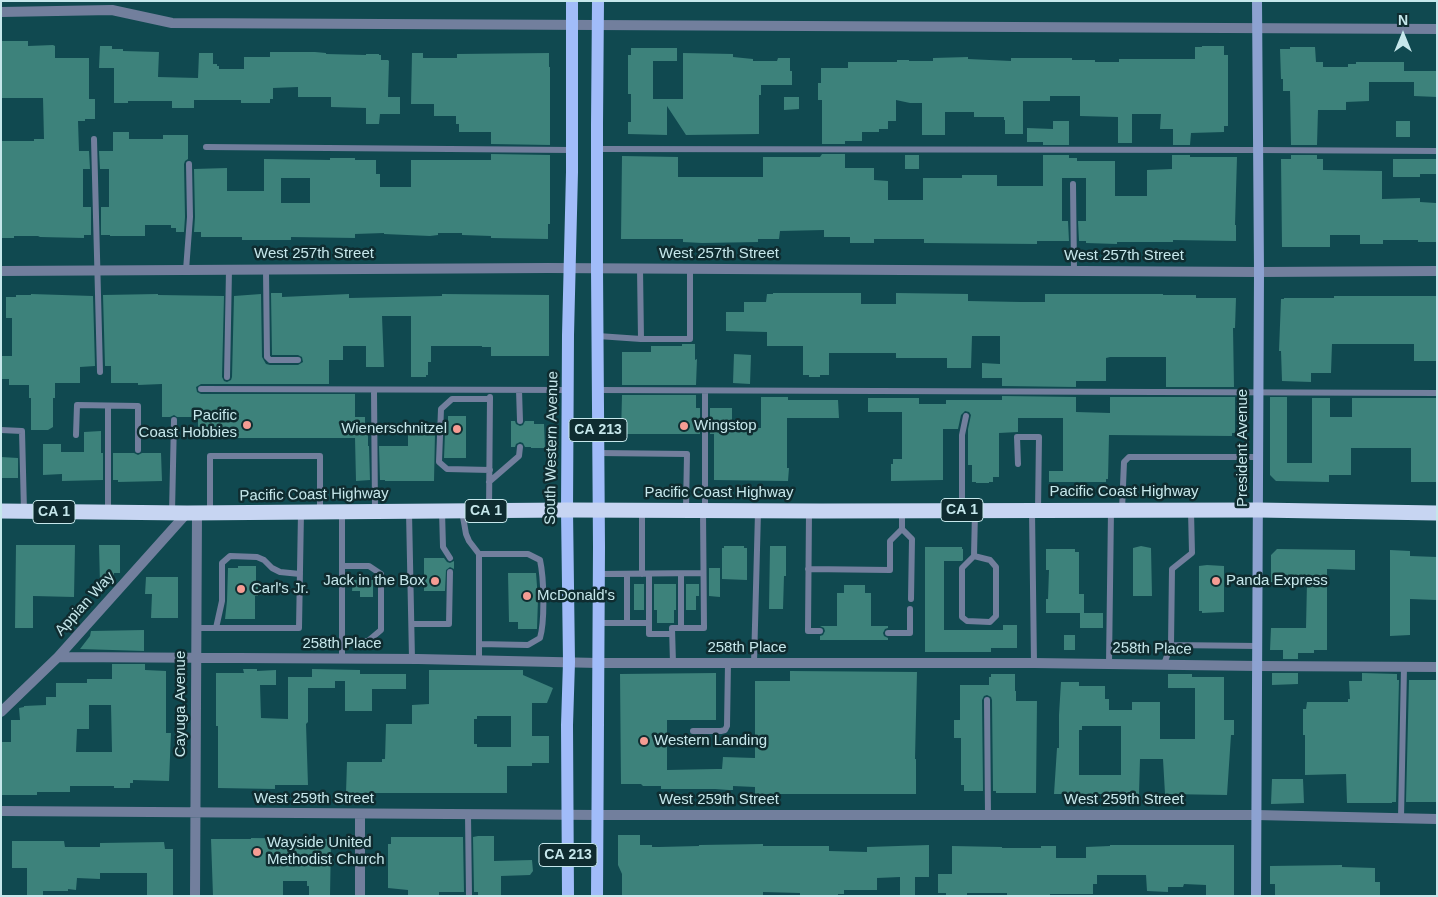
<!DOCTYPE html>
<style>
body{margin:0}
#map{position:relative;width:1438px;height:897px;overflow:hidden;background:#104950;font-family:Arial,sans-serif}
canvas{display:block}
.frame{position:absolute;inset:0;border:2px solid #c6e7eb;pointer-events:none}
.north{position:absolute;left:1378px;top:10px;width:50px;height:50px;-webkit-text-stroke:4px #0f2c30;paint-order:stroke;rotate:0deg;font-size:14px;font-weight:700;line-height:20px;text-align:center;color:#c6e7eb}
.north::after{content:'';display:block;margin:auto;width:18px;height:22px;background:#c6e7eb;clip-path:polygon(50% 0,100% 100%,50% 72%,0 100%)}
</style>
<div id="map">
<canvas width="1438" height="897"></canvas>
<div class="frame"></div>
<div class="north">N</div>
</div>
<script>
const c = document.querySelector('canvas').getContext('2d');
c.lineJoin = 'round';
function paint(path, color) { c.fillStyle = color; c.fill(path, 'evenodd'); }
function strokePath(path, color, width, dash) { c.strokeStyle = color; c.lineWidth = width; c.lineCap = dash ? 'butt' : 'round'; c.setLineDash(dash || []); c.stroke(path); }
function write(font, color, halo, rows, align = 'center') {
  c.font = font + ' Arial,sans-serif'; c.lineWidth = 5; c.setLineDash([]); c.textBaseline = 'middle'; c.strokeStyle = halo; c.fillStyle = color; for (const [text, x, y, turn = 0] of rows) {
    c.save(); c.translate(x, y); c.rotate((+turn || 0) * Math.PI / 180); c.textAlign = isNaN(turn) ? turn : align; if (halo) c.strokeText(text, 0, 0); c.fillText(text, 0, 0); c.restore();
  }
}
const building = new Path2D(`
 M1 41H28V46L53 45 55 46V58H89V99H95V119H85V121H78L79 151H89L90 169H83V207H91V235H84V238L40 237 38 236H14V238H1V141H34V139H44L43 98H1Z
 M100 46H112V49H123V51L159 52 158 77 198 78 199 53H213V64H217V66H219V69H244V57H270V52H315L326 53V54L366 55V54H379V55H381V60H388L389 61 388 97H400V114H380L379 124H366V108L331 107V97H298V87L273 88V99H270V103H241V100H194V108H172V101H128V103H114V68H99Z
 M1202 46H1224V55H1228V126H1224V132L1191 133 1190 145H1173V129H1160L1161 114H1132V143H1118V117L1080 116V96H1050V101H1023V134H1005V120H1004V117H974V112H945V135H922V103H910L896 100V121H888V129H879V132H862V141H845V144H822V100H818V83H821V68H848V62H897V60H909V61H933V58L968 57V59L1011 61V58H1072V60H1095V62H1119V59H1195V47H1202Z
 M1290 47H1315L1316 62H1323V67H1348V64H1356V62H1404V71H1437V97L1414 96V82H1369V101L1346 102V110H1318L1317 145H1291L1290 91H1283V79H1281L1280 49H1290Z
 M631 48H677V61H653V99H683V53L733 54V57L753 59V61H777L778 58H790V71H792V85H761V95H759V134L686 135 667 106V135L628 134V122H631V94H628V55H631Z
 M412 53H423V58H457V54L549 53V67H550V145L491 144V132H459V124H456V116H434V104H411Z
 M784 97H799V109L784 110Z
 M1053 121H1069V145H1043V142H1027V128L1053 129Z
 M1396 121H1410V137H1396Z
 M113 132H129V139H163V135H188V159L185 161 184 164 185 217 184 232H176V228H171V225H145V236H110V235H101V207H109V169H100L99 151H113Z
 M491 154 550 155V224H548V239L491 238V236L462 235V233H438V235L430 236 384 234V233L355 234V238L291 237V240H242V237H201V232H194L195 217 194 169 227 168V191H264V159L330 160V158H355V160H376V174H380V187H411V160H491ZM281 178H310V203H281Z
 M822 154H845V168H874V180L888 181V200H923V178H962V175H997V186H1043V155H1069V158H1077V161H1115V196H1147V170L1172 169V155H1190V157H1237L1235 225H1236V241L1173 240V242H1117V244L1086 243V241H1079L1078 221H1086V178H1062V221H1068L1069 241H1037V244L924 243V239H874V243H850V237H824V230L780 231 779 239H758V242L702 243 683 242V239H621L622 156 678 157V177H763V157H820Z
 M905 155H919V169H905Z
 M1291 155H1317V159H1323V170L1382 171V199L1420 198V202L1436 203V242H1418V240H1383V244H1360V235H1330V247H1282L1281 159H1291Z
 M1393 159H1437L1436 174H1420V177H1393Z
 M271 293H282V297L349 294V298L442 296V294L549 295V356H491V347H482V346H431V362H428V375H426V377H411V316H382L384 367H366V346H343V360H329V384H201L196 387 197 392 201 394H355V417H365V426H368V446H369L370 480 356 481 355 438H198V417H177L174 415 170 417H162V384L138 385V383H111V366H105L103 295 158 294V295L224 296 222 377 224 381 227 382 231 380 232 377 234 296 261 294 262 357 266 364 270 365H298L303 362 302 357 298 355H272Z
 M773 293H861V304H896V293L968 294V301L1021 302H1045V294H1163V295H1196V298H1236L1235 328H1233L1234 387H1166V357H1110L1106 358V381H1076V387L1002 386V378H982V363L1000 364V336H972L971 368H947V358H896V353H829V375H820V377H809V375H803V346H767V332L726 331V312H744V302H766L767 294H773Z
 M31 294 93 296 95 366 80 367V383H55V398H53V427L48 430H31V398H29V385H9V379H1V356H12V318H6V297H16V295H31Z
 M1334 296H1437V361H1414V344H1332L1331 373H1311V382L1282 381 1281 351H1279L1281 299H1284V298H1334Z
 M682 344H695V360L697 359 696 385H622V352H651V346H682Z
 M734 354 751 355 750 384 733 383Z
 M622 395H696V408H700V434H621Z
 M1002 396 1076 397V412L1110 413V397H1235V433H1232V436L1109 435 1108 479H1106V482H1049V471H1063V418H1018V432L999 433V477H993V482H989V483H976V482H972V465H968V429L971 415 969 412 965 411 961 415 958 429H943V480L891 481V464H893V459H902V412H868V398H919V404H946V400H1002Z
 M761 397H788V400H838L839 418H787V468H789L788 481 714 480V434H710V408H732V428H761Z
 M1270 397H1287V463H1312V398H1330V417H1352V398H1437V482H1411V448H1351V475H1329V482L1276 481 1270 475Z
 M448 416H466V458H444L445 433H448Z
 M511 421H515L516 424 520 426 523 425 525 421H534V424H544L545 448H531V447H525L523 443 520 442 516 444 515 447H511Z
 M101 431V453H103V480L62 481V474L43 475V444H61V452H84V432Z
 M408 433H435L434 481H385V480H380L379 446H408Z
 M113 453H134L138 455 142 453H161L162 481 118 482V480H113Z
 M1 457 18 458V478H1Z
 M16 545H75L74 597 33 596V628H15Z
 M99 545H120V573H114V584H100Z
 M724 546H744V548H747V580L722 579V548H724Z
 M770 546H786V576H784L783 609H769Z
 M1141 546 1151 548 1152 596H1133V548Z
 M925 547H962V549H963V560L962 561H944V630H1003V625H1017V648H991V652H925Z
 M1046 549H1075V552H1079V594H1084V613H1103V628H1080V613H1046V599H1048L1049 570H1046Z
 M1277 549 1355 550V570L1327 569V650H1314V653H1298V659H1283V650H1270L1271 628H1306L1307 582H1271V555Z
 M1390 550 1410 551V556L1437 557V600L1410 599V635L1390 636Z
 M424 558H444L447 562 450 563 454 561V569L450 567 446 570 445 591H424Z
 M1207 565 1224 566V612L1202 613V611H1199V566Z
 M238 566H256V582H258V596H255V619H225L227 601 228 568H238Z
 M709 568H720V597L709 596Z
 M508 573H536L538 599 537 629H518V622H509Z
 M146 577H178V618H151L152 594H145Z
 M353 580H373V597H360V591H352Z
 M634 584H644V610H634Z
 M654 584H676V610H674V623H657V610H654Z
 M686 584H699V596H696V610H686Z
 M844 585H865V593H871V626H888V628L885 629 883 633 884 636 888 638V640H820V636L823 635 825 631 824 628 820 626H837V593H844Z
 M144 630V651L80 649 90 636 91 631Z
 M1064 635H1075V650H1064Z
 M112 664H145V670L166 671V733H171L169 781 133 780V783H130V788H114V786H70V792H37V795H1V742H11V720H20L19 708 24 707V706L46 705V697H56V683H87V679H112ZM89 705H111L112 752H76L77 729H89Z
 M243 669H257V671L276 670V685H260L261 718 288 719V677H312V669L360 670V674H406V689H372V711H345V681H335V688H308V722L306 724 308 785H275V789L218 788V726H216V673H244Z
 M429 670H523V675L553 688 547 703H532V736H549V763H532V766H507V793H346L347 762H382V759H385L386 724H412V705L429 704ZM477 716H511V747H477V744H474V719H477Z
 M790 671 917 672 915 759H916V794H755V787L733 786V790H729L715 789H661V786H643L641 784H621L620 674 716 673V720H667V770L716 769H722L723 757 755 758V681H790Z
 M1272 673H1298V684L1272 685Z
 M1362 673 1397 674V680H1399L1396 802H1392V803H1347L1346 774 1305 775V735H1303V709H1306L1307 702H1348V699H1350L1349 681H1362Z
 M991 674H1015V691H1016V701H1037L1036 793H996V791H993L992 700 991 697 987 695 984 696 982 700 983 791H964V785H961V738H954V720H960V685H989V677H991Z
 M1168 674H1192V677H1224V720H1234V735H1231L1227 795 1165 794 1163 759H1140L1139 794H1054L1057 748H1059V715L1061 682H1079V686H1105V699H1109V710H1132V702H1160V739H1195V688H1168ZM1082 726H1121V775H1079V730H1082Z
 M1409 680H1437V802H1406Z
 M1272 779H1303L1304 803 1271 804Z
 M618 835H640V845H652V847H659L699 846V845L763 844V846H829V851L867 852V847L929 845V877H915V896H900V877L877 878V890H844V894H838V896H800V893L763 892V896H622V874L618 865Z
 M478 836H494V861L532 860 533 871 530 875 501 876V896H478V892H474L473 837Z
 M391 837H463L464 892H439V896H408V890L388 888V844H391Z
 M251 838 331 839 330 896H309V886H307V881H283V896H213L211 839H251Z
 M12 841H64L65 847H100V843L164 842 165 849H173V896H147V873H100V879L77 878 76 890 68 889V891H43V896H27V868H12Z
 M1110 845H1234V896H1206V885L1184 884 1183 887H1168V892L1147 891 1146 875H1097V884H1093V894H1050V895L1024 896 1007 895V893H967V896H946V893H938V874H952V846L1002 847V848H1041V846H1056V858H1086V847L1110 846Z
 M1342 865V867L1375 868V882H1380V896H1275V884H1270V866Z`);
const lane = new Path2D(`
 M94 139 100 372
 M206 147 571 150
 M597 149 1257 150 1437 151
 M1073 184 1074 271
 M640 269 641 339H690V269
 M186 270 190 217 189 164
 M266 270 267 357 270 360H298
 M598 336 641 339
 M227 377 229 270
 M201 389 569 390
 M374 390 375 511
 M519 390 520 421
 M598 390 1437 393
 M1 430 22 431 24 511
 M76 435 77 405 138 406V450
 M598 453 687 454 686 509
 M1018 464 1017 437H1039L1038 510
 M490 470 447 469 439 462 441 409 452 399H490
 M489 482 519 456 520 447
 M705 509V391
 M489 510 490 397
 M642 510V574
 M962 510V435L966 416
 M1122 510 1124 462 1129 457H1258
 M108 511V406
 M442 511 443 547 450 558
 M462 511 466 534 469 541 479 554V660
 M1032 511 1034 663
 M172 512 174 420
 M342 512V659
 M409 512 412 659
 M809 512 808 631H820
 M210 513V456H320V512
 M902 529 912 539 911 599
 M479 554H528L540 560C544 578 545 621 540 638L528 645 479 644
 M974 556 990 560 996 567V616L990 622 967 621 962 617V568L974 556 975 512
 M342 566H369L381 574V630L368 641H342
 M808 569 890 570V541L902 529V510
 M599 574 703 573
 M627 574V623
 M649 574V634H672
 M681 574V628
 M599 623H649
 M412 624H449L450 572
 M196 628H299L301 512
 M216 628 222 601V563L230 556 257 557 264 560 272 568 280 572 300 574
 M888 633H910V609
 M1171 645 1257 646
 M673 663 672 628H704L703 511
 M754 663 758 512
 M1109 664 1111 510
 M1164 664 1171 645 1172 569 1192 553 1191 511
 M987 700 988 815
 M693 731H721L725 730 727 726 728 663
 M468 815 469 896
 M1401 818 1404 667`);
const street = new Path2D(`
 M1 12 112 10 172 23 1437 29
 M1 271 548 268 1259 272 1437 271
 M58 657 418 659 598 663H1034L1257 666 1437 667
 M1 712 58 657 187 513
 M1 811 598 815H1256L1437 819
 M360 814V896
 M195 896 197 513`);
const secondary = new Path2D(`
 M1256 896 1259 272 1257 1`);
const primary = new Path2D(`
 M568 896 567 725 569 662 567 510 568 335 572 172V1
 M597 896 599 547 597 269V124L598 1`);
const highway = new Path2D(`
 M1 511 187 513 567 510 821 511 1258 510 1437 513`);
const markers = [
 [247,425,5,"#f59c93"],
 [684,426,5,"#f59c93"],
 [457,429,5,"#f59c93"],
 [435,581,5,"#f59c93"],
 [1216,581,5,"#f59c93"],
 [241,589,5,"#f59c93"],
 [527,596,5,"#f59c93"],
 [644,741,5,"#f59c93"],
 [257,852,5,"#f59c93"]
];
const shields = [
 [598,430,58],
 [962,510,42],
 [486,511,42],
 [54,512,42],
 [568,855,58]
];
const shieldNames = [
 ["CA 213",598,430],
 ["CA 1",962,510],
 ["CA 1",486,511],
 ["CA 1",54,512],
 ["CA 213",568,855]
];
const streetNames = [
 ["West 257th Street",314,254],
 ["West 257th Street",719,254],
 ["West 257th Street",1124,256],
 ["South Western Avenue",552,448,-89],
 ["President Avenue",1243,448,-90],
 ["Pacific Coast Highway",1124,492],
 ["Pacific Coast Highway",719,493],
 ["Pacific Coast Highway",314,495,-1],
 ["Appian Way",85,604,-48],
 ["258th Place",342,644],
 ["258th Place",747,648],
 ["258th Place",1152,649,1],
 ["Cayuga Avenue",181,704,-90],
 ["West 259th Street",314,799],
 ["West 259th Street",719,800],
 ["West 259th Street",1124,800]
];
const poiNames = [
 ["Pacific",237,416,"right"],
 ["Coast Hobbies",237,433,"right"],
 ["Wingstop",694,426],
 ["Wienerschnitzel",447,429,"right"],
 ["Jack in the Box",425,581,"right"],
 ["Panda Express",1226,581],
 ["Carl's Jr.",251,589],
 ["McDonald's",537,596],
 ["Western Landing",654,741],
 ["Wayside United",267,843],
 ["Methodist Church",267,860]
];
paint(building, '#3d827b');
strokePath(lane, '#727f9d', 6);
strokePath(street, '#727f9d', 10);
strokePath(secondary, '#8da2d1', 10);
strokePath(primary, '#a1bcf9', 12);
strokePath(highway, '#c7d5f2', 15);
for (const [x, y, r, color] of markers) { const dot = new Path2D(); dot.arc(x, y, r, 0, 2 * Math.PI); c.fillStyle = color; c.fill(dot); strokePath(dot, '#0f2c30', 2); }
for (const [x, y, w] of shields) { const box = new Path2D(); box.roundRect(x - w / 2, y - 11.5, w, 23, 4); c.fillStyle = '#0f2c30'; c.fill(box); strokePath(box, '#c6e7eb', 1); }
write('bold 14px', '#c6e7eb', null, shieldNames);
write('15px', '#c6e7eb', '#0f2c30', streetNames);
write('15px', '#c6e7eb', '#0f2c30', poiNames, 'left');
</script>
